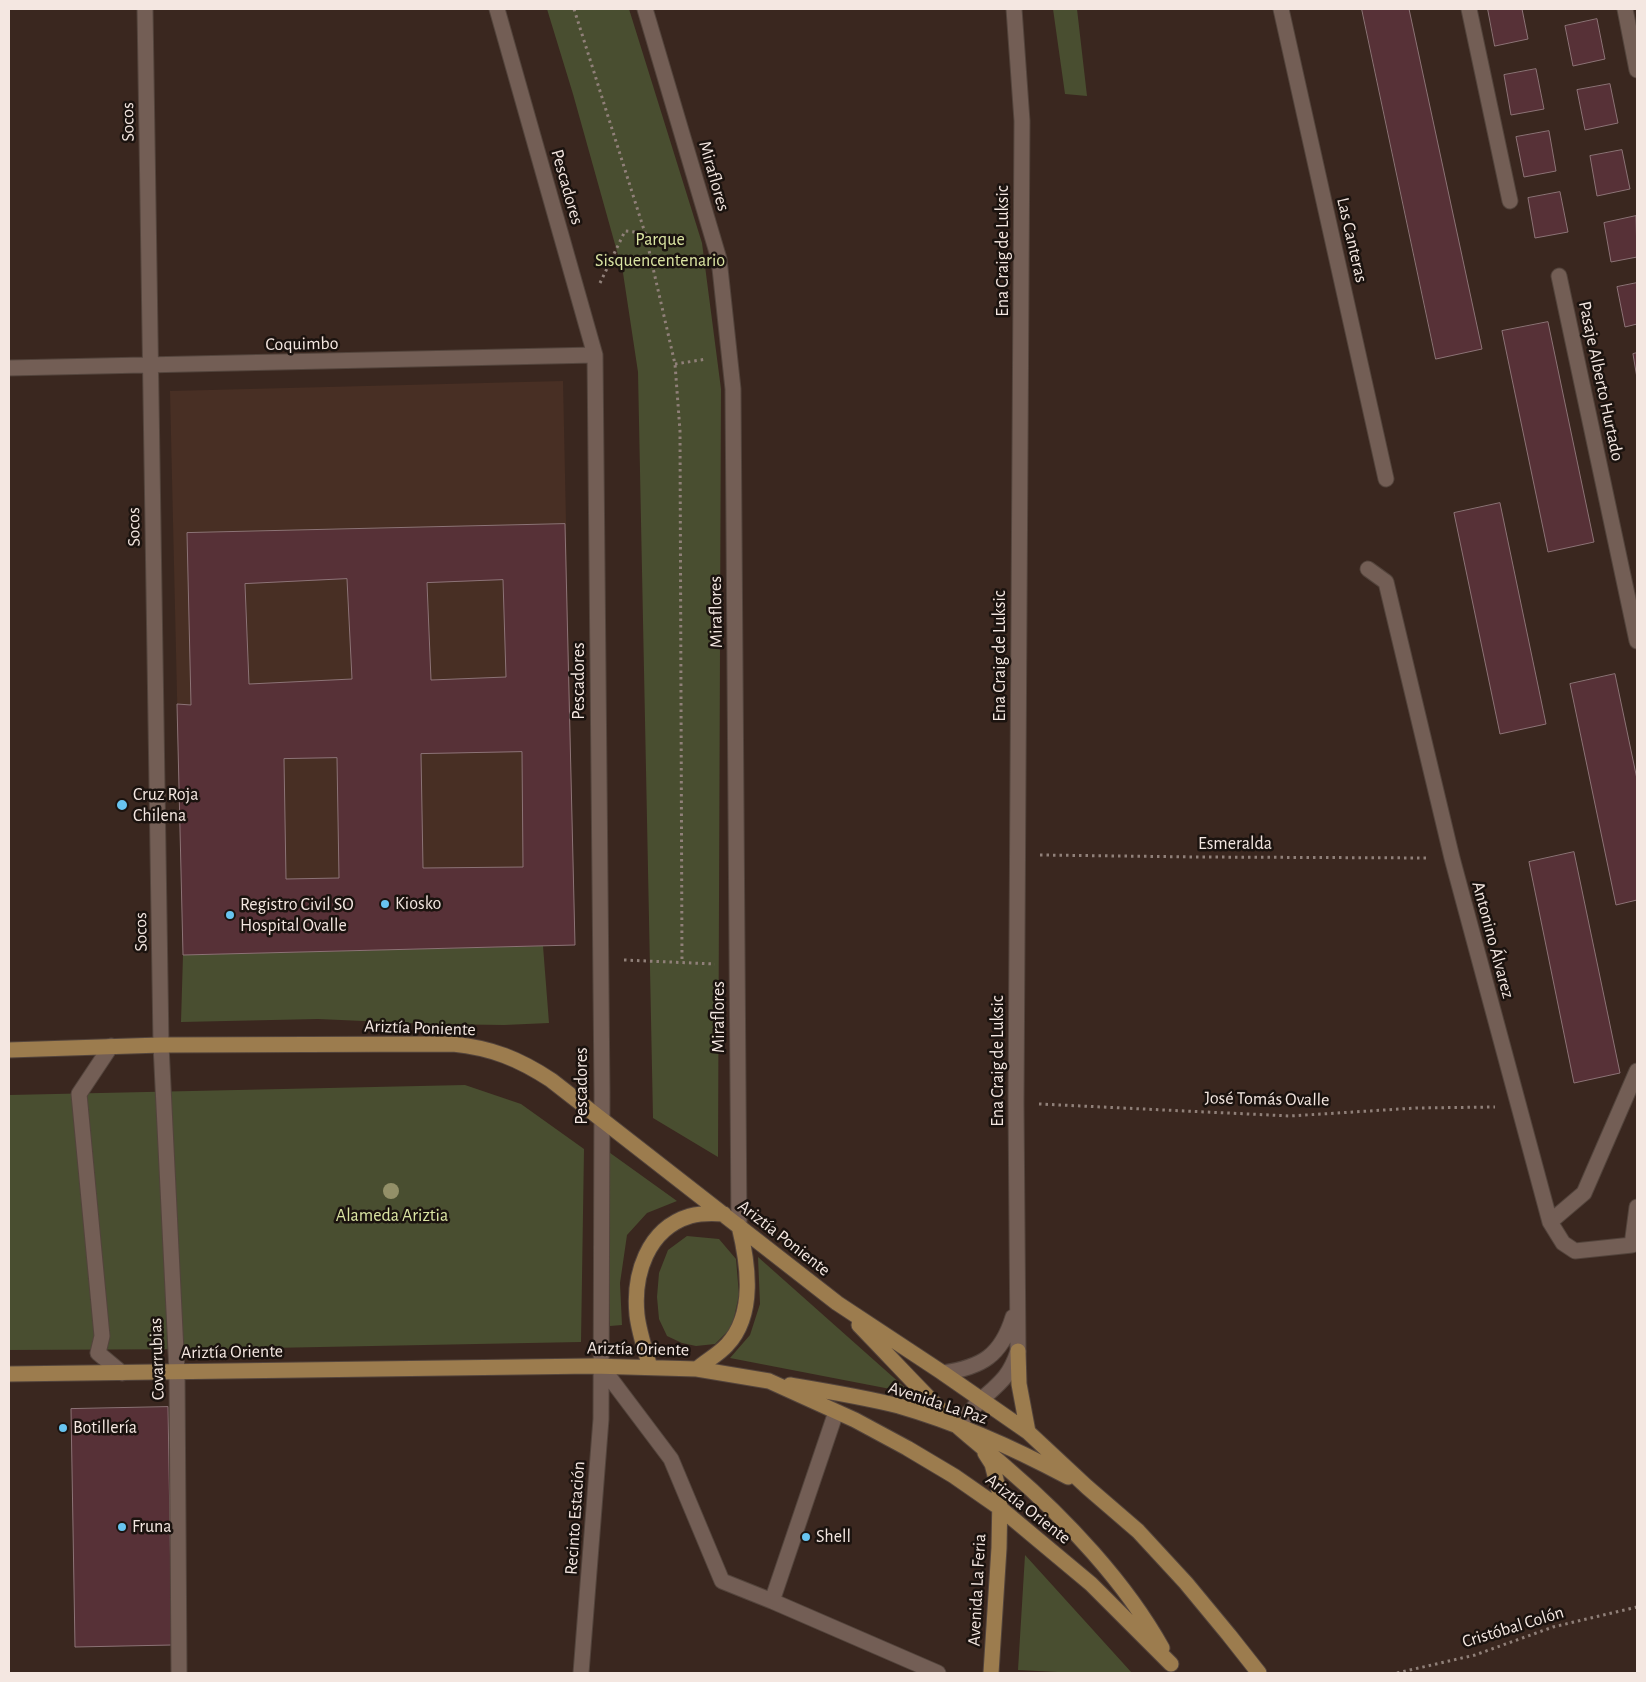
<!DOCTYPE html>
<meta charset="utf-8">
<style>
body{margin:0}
#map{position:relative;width:1646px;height:1682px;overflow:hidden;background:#3a271f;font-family:"Alegreya Sans",sans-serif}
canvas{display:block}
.frame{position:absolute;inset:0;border:10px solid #f4e7e1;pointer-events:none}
</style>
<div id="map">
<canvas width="1646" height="1682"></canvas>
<div class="frame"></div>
</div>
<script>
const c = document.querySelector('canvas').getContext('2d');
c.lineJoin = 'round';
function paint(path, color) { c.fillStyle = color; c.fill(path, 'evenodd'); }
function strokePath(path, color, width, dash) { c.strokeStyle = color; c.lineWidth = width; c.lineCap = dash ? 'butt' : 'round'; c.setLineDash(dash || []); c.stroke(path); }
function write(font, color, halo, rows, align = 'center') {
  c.font = font + ' "Alegreya Sans",sans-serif'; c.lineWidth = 5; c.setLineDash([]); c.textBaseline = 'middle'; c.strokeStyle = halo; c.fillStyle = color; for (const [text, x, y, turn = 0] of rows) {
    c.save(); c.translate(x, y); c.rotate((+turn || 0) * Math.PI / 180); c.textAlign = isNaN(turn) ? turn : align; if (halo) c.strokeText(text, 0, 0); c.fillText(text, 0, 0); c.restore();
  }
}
const built = new Path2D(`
 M563 381 575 945 183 955 170 391Z`);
const green = new Path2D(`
 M547 9H629L702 243 721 389 718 1157 653 1118 638 372 623 273 573 94Z
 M1053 9H1077L1087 96 1065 94Z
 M543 946 549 1023 504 1025 431 1024 318 1019 181 1022 183 955Z
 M465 1085 521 1104 584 1149 581 1342 217 1349 9 1350V1095Z
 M606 1150 677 1201 647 1213 627 1235 620 1283 622 1325 610 1326Z
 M687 1236 719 1239 736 1259 739 1295 732 1327 715 1344 696 1346 682 1343 667 1336 659 1319 657 1297 659 1273 668 1250Z
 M758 1257 911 1393 730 1358 750 1335 760 1304Z
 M1025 1555 1132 1673H1077L1018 1670Z`);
const building = new Path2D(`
 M1362 9H1409L1482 349 1436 359Z
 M1488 9H1522L1528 39 1495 46Z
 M1597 19 1605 59 1573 66 1565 26Z
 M1536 69 1544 109 1511 115 1504 75Z
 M1610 84 1618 123 1585 130 1577 90Z
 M1549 131 1556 171 1524 177 1516 137Z
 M1622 150 1630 189 1597 196 1590 156Z
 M1560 192 1568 232 1535 238 1528 198Z
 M1636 216 1637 257 1611 262 1604 223Z
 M1637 283V324L1625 327 1617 287Z
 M1548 322 1594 542 1548 552 1502 331Z
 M1637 353V378L1633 354Z
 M1500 503 1546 724 1500 734 1454 513Z
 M565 524 575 945 183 955 177 704 191 705 187 533ZM347 579 352 679 249 684 245 584ZM503 580 506 677 431 680 427 583ZM522 752 523 867 423 868 421 754ZM337 758 339 878 286 879 284 759Z
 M1615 674 1637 779V900L1616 905 1570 684Z
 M1574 852 1620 1073 1574 1083 1529 862Z
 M168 1407 172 1645 75 1647 71 1409Z`);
const path = new Path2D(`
 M574 9 645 233 675 364 680 431 682 963
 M600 283 625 231 645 233
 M675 364 707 359
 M1040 855 1197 857 1429 858
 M624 960 715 964
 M1039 1104 1290 1116 1416 1108 1495 1107
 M1397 1673 1475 1655 1553 1627 1637 1607`);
const minor = new Path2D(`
 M145 9 161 1045 177 1372 179 1673
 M497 9 595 355 602 1093 601 1419 581 1673
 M645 9 719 259 733 389 739 1226
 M1281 9 1386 479
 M1469 9 1510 201
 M1625 9 1637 70
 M1559 276 1637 641
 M9 368 595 355
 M1368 569 1386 582 1452 858 1550 1222 1563 1243 1575 1251 1632 1245
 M111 1046 79 1094 102 1336 98 1353 122 1373
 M1550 1222 1584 1193 1637 1071
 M1632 1245 1637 1207
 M601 1366 671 1459 722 1581 772 1601 938 1673
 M943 1373C982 1367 1001 1356 1013 1317
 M957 1425C965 1417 973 1408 981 1400 1000 1383 1010 1376 1018 1351L1016 1103 1022 121 1014 9
 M772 1601 836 1412`);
const major = new Path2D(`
 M9 1050 161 1045 453 1044C492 1048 519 1059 551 1080L837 1303 943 1373 1028 1432 1087 1487 1138 1531 1186 1583 1229 1635 1259 1673
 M859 1325C892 1359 923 1393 957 1426 974 1441 992 1455 1009 1470 1065 1518 1126 1583 1162 1648
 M1018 1351 1019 1384 1028 1432
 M650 1367C645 1350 639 1332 637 1315 633 1275 647 1229 690 1216 701 1213 712 1213 724 1214
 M697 1369C706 1361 719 1354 727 1345 756 1314 748 1263 739 1226
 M9 1374 593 1366 697 1369 769 1381 855 1420 907 1448 954 1476 1000 1508 1091 1584 1171 1664
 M790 1385C826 1391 863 1397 899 1406 958 1423 1014 1448 1068 1477
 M985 1453 992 1464 1000 1495 999 1548 991 1673`);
const trees = [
 [391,1191]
];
const markers = [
 [122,805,6,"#68c4f0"],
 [385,904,5,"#68c4f0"],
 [230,915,5,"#68c4f0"],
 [63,1428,5,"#68c4f0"],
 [122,1527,5,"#68c4f0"],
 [806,1537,5,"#68c4f0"]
];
const streetNames = [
 ["Socos",128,122,-91],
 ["Miraflores",714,176,74],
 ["Pescadores",567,187,74],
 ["Las Canteras",1352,240,77],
 ["Ena Craig de Luksic",1003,251,-90],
 ["Coquimbo",302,344,-1],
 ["Pasaje Alberto Hurtado",1601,381,78],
 ["Socos",134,527,-91],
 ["Miraflores",716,612,-91],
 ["Ena Craig de Luksic",1000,656,-90],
 ["Pescadores",579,681,-90],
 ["Esmeralda",1235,844],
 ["Socos",141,932,-91],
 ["Antonino Álvarez",1493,940,75],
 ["Miraflores",719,1017,-90],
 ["Ariztía Poniente",420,1028,2],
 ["Ena Craig de Luksic",998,1061,-90],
 ["Pescadores",582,1086,-90],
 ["José Tomás Ovalle",1267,1099,1],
 ["Ariztía Poniente",784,1238,38],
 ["Ariztía Oriente",638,1349,1],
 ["Ariztía Oriente",232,1352,-1],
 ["Covarrubias",157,1359,-92],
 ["Avenida La Paz",938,1403,18],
 ["Ariztía Oriente",1028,1509,38],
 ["Recinto Estación",575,1518,-86],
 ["Avenida La Feria",977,1590,-87],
 ["Cristóbal Colón",1513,1627,-17]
];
const parkNames = [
 ["Parque",660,240],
 ["Sisquencentenario",660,261],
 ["Alameda Ariztia",392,1216]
];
const poiNames = [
 ["Cruz Roja",133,795],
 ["Chilena",133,816],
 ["Kiosko",395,904],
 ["Registro Civil SO",240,905],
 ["Hospital Ovalle",240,926],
 ["Botillería",73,1428],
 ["Fruna",132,1527],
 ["Shell",816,1537]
];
paint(built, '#482f24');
paint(green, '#494e30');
paint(building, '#573137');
strokePath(building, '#8c7376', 1);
strokePath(minor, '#53443c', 17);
strokePath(major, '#53443c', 17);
strokePath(path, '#908079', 3, [2.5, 4]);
strokePath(minor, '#735e55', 15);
strokePath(major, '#9c7c4e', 15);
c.fillStyle = '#939068';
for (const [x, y] of trees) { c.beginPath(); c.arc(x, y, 8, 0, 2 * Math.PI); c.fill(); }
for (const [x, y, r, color] of markers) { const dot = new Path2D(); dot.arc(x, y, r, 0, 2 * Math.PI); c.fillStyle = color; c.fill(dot); strokePath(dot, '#1b130f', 2); }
write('18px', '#f4e7e1', '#1b130f', streetNames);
write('18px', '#dbe5a3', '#1b130f', parkNames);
write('18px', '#f4e7e1', '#1b130f', poiNames, 'left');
</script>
